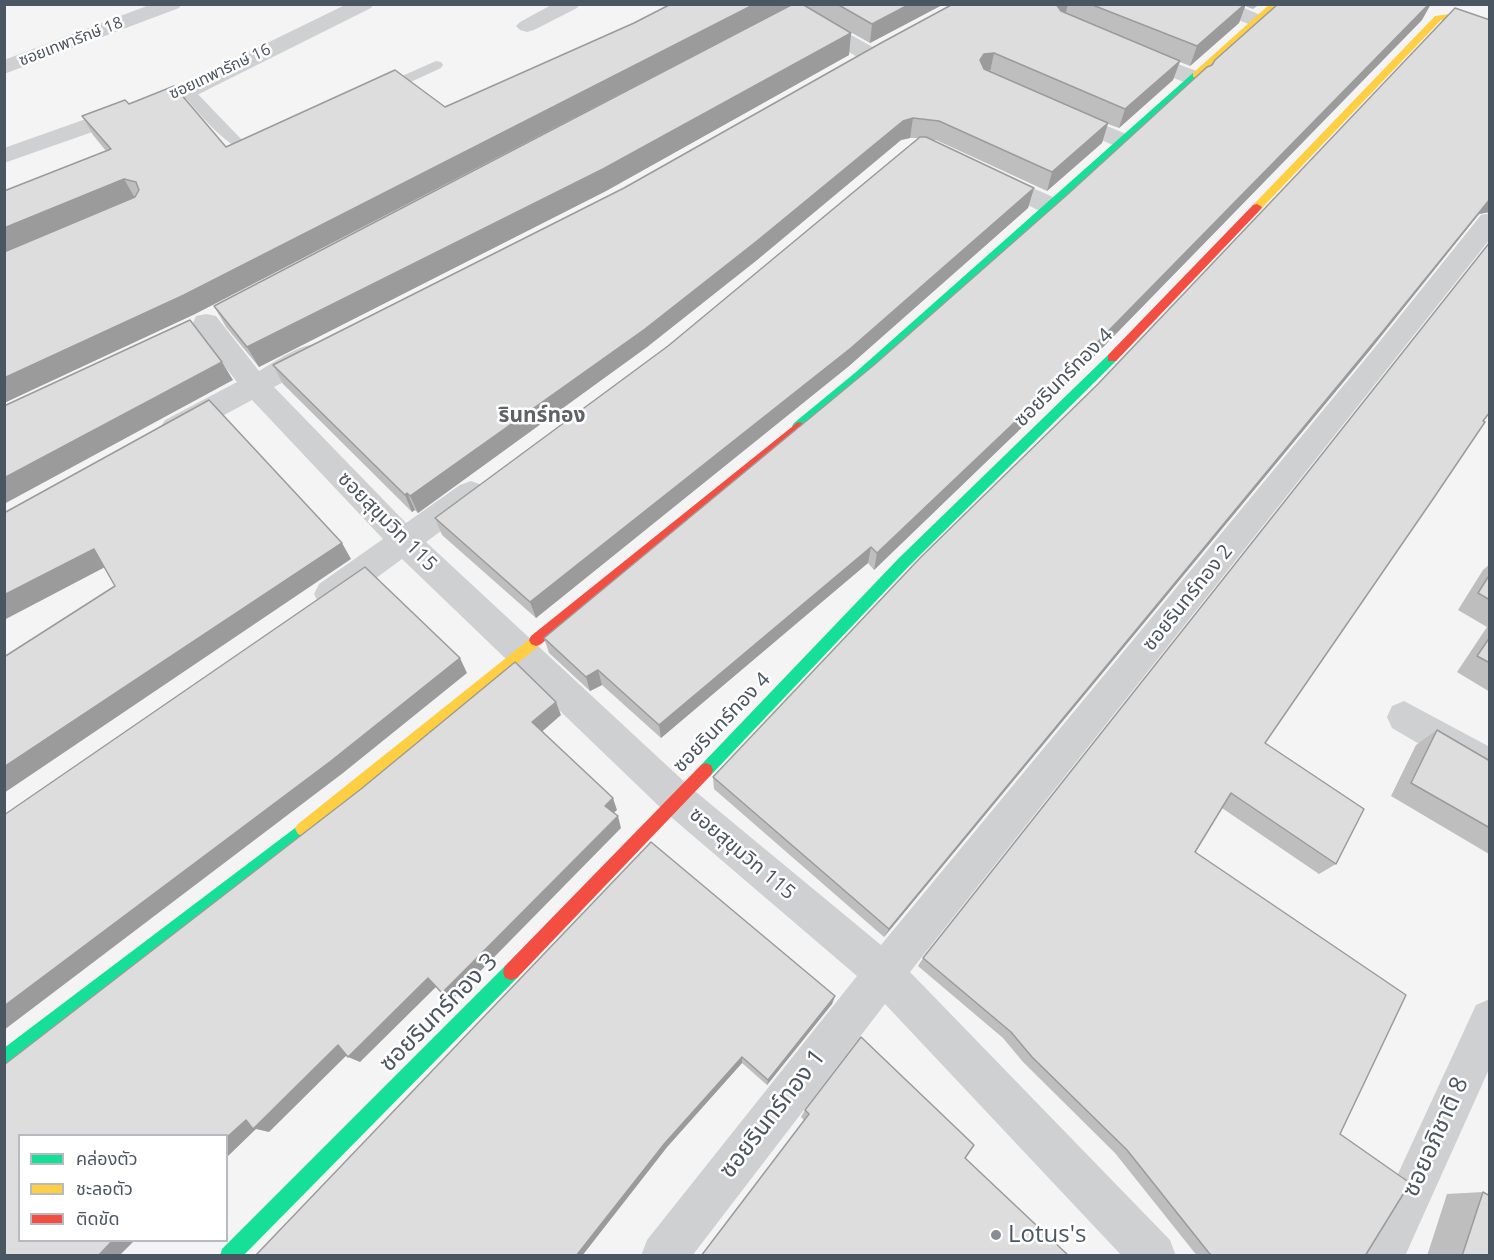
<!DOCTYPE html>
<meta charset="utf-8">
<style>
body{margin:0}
#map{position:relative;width:1494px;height:1260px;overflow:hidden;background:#f4f4f4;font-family:"Open Sans","Noto Sans Thai",sans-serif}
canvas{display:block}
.frame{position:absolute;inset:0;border:6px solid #4a5661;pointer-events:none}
.legend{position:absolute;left:18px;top:1134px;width:210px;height:108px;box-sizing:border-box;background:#fff;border:2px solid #b7bbc0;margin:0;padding:8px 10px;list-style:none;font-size:18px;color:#4a5661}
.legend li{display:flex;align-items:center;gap:12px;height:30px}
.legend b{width:30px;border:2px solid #b7bbc0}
</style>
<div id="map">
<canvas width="1494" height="1260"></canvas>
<div class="frame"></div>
<ul class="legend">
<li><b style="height:8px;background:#16e098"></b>คล่องตัว</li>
<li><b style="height:8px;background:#ffcf43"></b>ชะลอตัว</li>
<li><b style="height:8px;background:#f24e42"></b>ติดขัด</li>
</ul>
</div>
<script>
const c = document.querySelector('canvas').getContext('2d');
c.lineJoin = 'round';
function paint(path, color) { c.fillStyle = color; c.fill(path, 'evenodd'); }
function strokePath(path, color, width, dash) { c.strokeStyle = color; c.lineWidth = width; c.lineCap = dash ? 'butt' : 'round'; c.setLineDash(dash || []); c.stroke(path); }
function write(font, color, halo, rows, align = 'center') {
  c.font = font + ' "Open Sans","Noto Sans Thai",sans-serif'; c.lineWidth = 5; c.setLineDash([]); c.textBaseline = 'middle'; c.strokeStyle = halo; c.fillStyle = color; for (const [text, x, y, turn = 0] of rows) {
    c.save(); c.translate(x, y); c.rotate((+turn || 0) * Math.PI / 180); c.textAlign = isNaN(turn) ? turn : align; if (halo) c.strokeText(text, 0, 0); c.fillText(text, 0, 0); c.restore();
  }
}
const lane = new Path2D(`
 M436 61 441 62 443 65 441 68 387 93 382 94 375 90 377 87Z
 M187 87 192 88 242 140 252 144 266 143 268 146C245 174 197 110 182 94L180 91Z`);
const street = new Path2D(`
 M152 4H182L179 8 4 74V60Z
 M347 4H374L371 8 195 96 4 163V148L179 86Z
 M553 4H580L577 8 534 30 527 32 520 30 516 26 520 22Z
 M1205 4H1235L1265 17 1268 21 1265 25 1258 27 1251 25 1208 8Z
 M812 15 819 17 878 50 881 55 878 60 870 61 862 60 805 25 802 21 805 17Z
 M1135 48 1202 73 1205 78 1202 83 1194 85 1186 83 1127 59 1124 54 1127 49Z
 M1064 108 1131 136 1135 141 1131 146 1123 148 1115 146 1056 120 1053 115 1056 110Z
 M992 170 1060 200 1063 206 1060 212 1051 214 1042 212 983 183 980 178 983 173Z
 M1490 213V239L910 972 1170 1240 1176 1256H1122L885 1004 692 1256H641L647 1240 857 976 664 811 402 559 341 604 330 608 319 604 314 594 319 584 383 539 252 400 185 436 175 439 165 436 160 428 165 420 237 382 196 330 193 323 196 316 206 314 216 316 259 371C278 360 305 339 327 345L331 352 327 359 274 387 406 523 460 485 471 481 482 485 486 493 482 501 426 542 690 787 881 945 1372 351 1481 215Z
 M1404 701 1490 747V782L1477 778 1392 728 1387 717 1392 706Z
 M1490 999V1067L1405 1256H1360L1476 1005Z`);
const fast = new Path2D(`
 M1193 73 1201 75 864 378 802 429H794L792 426 794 423 856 372Z
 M1112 354 1118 358 1116 361 909 566 711 775 706 777 701 775 699 770 701 765 899 558 1108 355Z
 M303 822 308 824 311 829 308 834 4 1067V1048Z
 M511 964 517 966 519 972 517 978 243 1256H220L222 1249 505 966Z`);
const slow = new Path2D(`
 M1270 4H1280L1199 77H1193V73Z
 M1457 13 1490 21V26L1457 19 1441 20 1261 209H1253V205L1435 16Z
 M536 634 541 636 543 640 541 644 308 834 303 836 298 834 295 829 298 824Z`);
const jam = new Path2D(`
 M1257 204 1262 207 1261 209 1116 361H1108V355L1253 205Z
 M798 422 802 423 804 426 802 429 541 644 536 646 531 644 529 640 531 636Z
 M706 763 711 765 713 770 711 775 517 978 511 980 505 978 503 972 505 966 701 765Z`);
const wall = new Path2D(`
 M671 4H944L870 43 804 6 851 33 849 55 606 191 259 367 226 327 214 306 791 5 195 314 4 403V191L106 151 93 135 82 116 129 104 226 147 445 107 634 23Z
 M953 4H1260L1253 9 1245 6 1239 23 1190 66 1180 62 1173 80 1119 128 1108 124 1102 143 1047 191 936 140H932L1034 188 1028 208 849 366 536 618 442 535 435 518 668 346 918 138H910L901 140 757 260 647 347 418 513 415 510 412 512 283 384 273 365 624 188Z
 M1422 20 1067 384 874 570 868 563 661 738 602 685 590 691 549 653 544 638Z
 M1490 20V212L1479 214 1370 350 884 937 714 789 713 777Z
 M1490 564V692L1457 672 1487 627 1458 610 1483 570Z
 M1437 730 1490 761 1489 854 1391 796 1416 745Z
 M1265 743 1336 864 1319 874 1222 808 1195 852 1340 1134 1365 1256H1198L1194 1252 1115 1153 1023 1062 1003 1038 918 966 923 958Z
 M835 996 832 1004 767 1085 742 1063 668 1146 255 1256Z
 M861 1037 804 1120 801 1117 805 1110Z
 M1483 1192 1490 1256H1427L1447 1194Z`);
const shadedWall = new Path2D(`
 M755 4H795L789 6 195 314 4 403V378Z
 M910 4H944L870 43 872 24Z
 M1068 4 1065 16 1056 5Z
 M1245 4H1246L1239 23 1190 66 1197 46Z
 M1429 4H1431L1422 20 1067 384 874 570 877 553Z
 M851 33 849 55 606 191 259 367 247 347Z
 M994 53 990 72 980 74V60L984 54Z
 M1180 61 1173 80 1119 128 1125 109Z
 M913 118 910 138 901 140 757 260 647 347 418 513 410 496 903 121Z
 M1108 123 1102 143 1047 191 1052 172Z
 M124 179 135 198 4 253V228Z
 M1034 188 1028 208 849 366 536 618 530 602Z
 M1490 199V212L1479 214 1370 350 884 937 889 929Z
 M222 362 233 380 4 504V478Z
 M407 493 415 510 412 512 405 495Z
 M342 543 351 559 4 793V767Z
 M871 547 868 563 661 738 659 725Z
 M94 549 109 565 4 620V595Z
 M460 658 467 673 343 773 4 1030V1006Z
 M598 670 602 685 590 691 586 677Z
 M556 702 561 715 537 736 532 722Z
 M613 798 617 810 608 818 605 806Z
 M618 816 621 828 452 1000 442 993Z
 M428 978 438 985 360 1062 348 1057Z
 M835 996 832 1004 767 1085 768 1080Z
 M338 1045 351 1051 269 1132 256 1129 226 1158V1138L246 1120Z
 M742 1057V1063L668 1146 582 1256H576L665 1143Z
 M113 1240H135L119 1256H98Z`);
const building = new Path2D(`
 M671 4H755L184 295 4 378V252L135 197 139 190 136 182 124 179 4 228V191L111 149 82 116 125 100 129 104 174 86 226 147 395 70 445 107 634 23Z
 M793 4H802L851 33 603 169 247 347 214 306Z
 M837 4H910L872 24Z
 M953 4H1056L1061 11 1180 61 1125 109 994 53 984 54 980 60 984 69 1108 123 1052 172 939 121 913 118 903 121 757 241 645 329 410 496 407 493 405 495 273 365 624 188 881 43Z
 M1090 4H1245L1197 46Z
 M1278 4H1429L1074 366 877 553 871 547 659 725 598 670 586 677 544 638 874 365 1068 194 1207 67 1212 65 1215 60Z
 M1455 8 1490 20V199L1383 331 889 929 713 777 921 557 1098 384Z
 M920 137H926L1034 188 851 348 530 602 435 518 668 346Z
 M1490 242V412L1483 421 1485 422 1433 499 1265 743 1364 809 1336 864 1231 793 1195 852 1406 995 1340 1134 1410 1183 1365 1256H1213L1209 1253 1127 1150 1032 1057 1011 1032 923 958Z
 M190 320 222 362 4 478V406Z
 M209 400 342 543 4 767V657L115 586 94 549 4 595V513Z
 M365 567 460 658 331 761 4 1006V815Z
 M1490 574V600L1478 593Z
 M1490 637V663L1477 656Z
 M515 662 556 702 532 722 613 798 605 806 618 816 442 993 428 978 348 1057 338 1045 253 1129 246 1120 226 1138V1136H20V1240H113L98 1256H4V1065L361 789Z
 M1437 730 1490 761V828L1411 783Z
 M651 842 835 996 768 1080 742 1057 665 1143 576 1256H255Z
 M861 1037 974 1145 965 1158 1069 1256H701L809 1114 805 1110Z
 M1483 1192 1490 1196V1256H1462Z`);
const markers = [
 [996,1235,6,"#868d94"]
];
const farStreetnames = [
 ["ซอยเทพารักษ์ 18",71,42,-21],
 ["ซอยเทพารักษ์ 16",220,72,-25]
];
const streetNames = [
 ["ซอยรินทร์ทอง 4",1064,378,-45],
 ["ซอยสุขุมวิท 115",387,522,45],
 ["ซอยรินทร์ทอง 2",1188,598,-51],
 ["ซอยรินทร์ทอง 4",722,723,-46],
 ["ซอยสุขุมวิท 115",742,854,40]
];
const neighbourhoodNames = [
 ["รินทร์ทอง",542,416]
];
const nearStreetnames = [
 ["ซอยรินทร์ทอง 3",439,1013,-45],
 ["ซอยรินทร์ทอง 1",773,1114,-52],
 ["ซอยอภิชาติ 8",1436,1137,-66]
];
const nearPoinames = [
 ["Lotus's",1008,1235]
];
paint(lane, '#ced0d2');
paint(street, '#ced0d2');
paint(fast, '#16e098');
paint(slow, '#ffcf43');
paint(jam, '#f24e42');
paint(wall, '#bebebf');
paint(shadedWall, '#9b9b9b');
paint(building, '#ddddde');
strokePath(building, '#9b9b9b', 1.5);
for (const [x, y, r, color] of markers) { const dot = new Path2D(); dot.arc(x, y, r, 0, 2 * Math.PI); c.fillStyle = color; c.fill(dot); strokePath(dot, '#fff', 2); }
write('16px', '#4a5661', '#fff', farStreetnames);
write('20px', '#4a5661', '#fff', streetNames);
write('bold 21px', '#5f6368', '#fff', neighbourhoodNames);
write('24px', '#4a5661', '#fff', nearStreetnames);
write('24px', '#4a5661', '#fff', nearPoinames, 'left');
</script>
